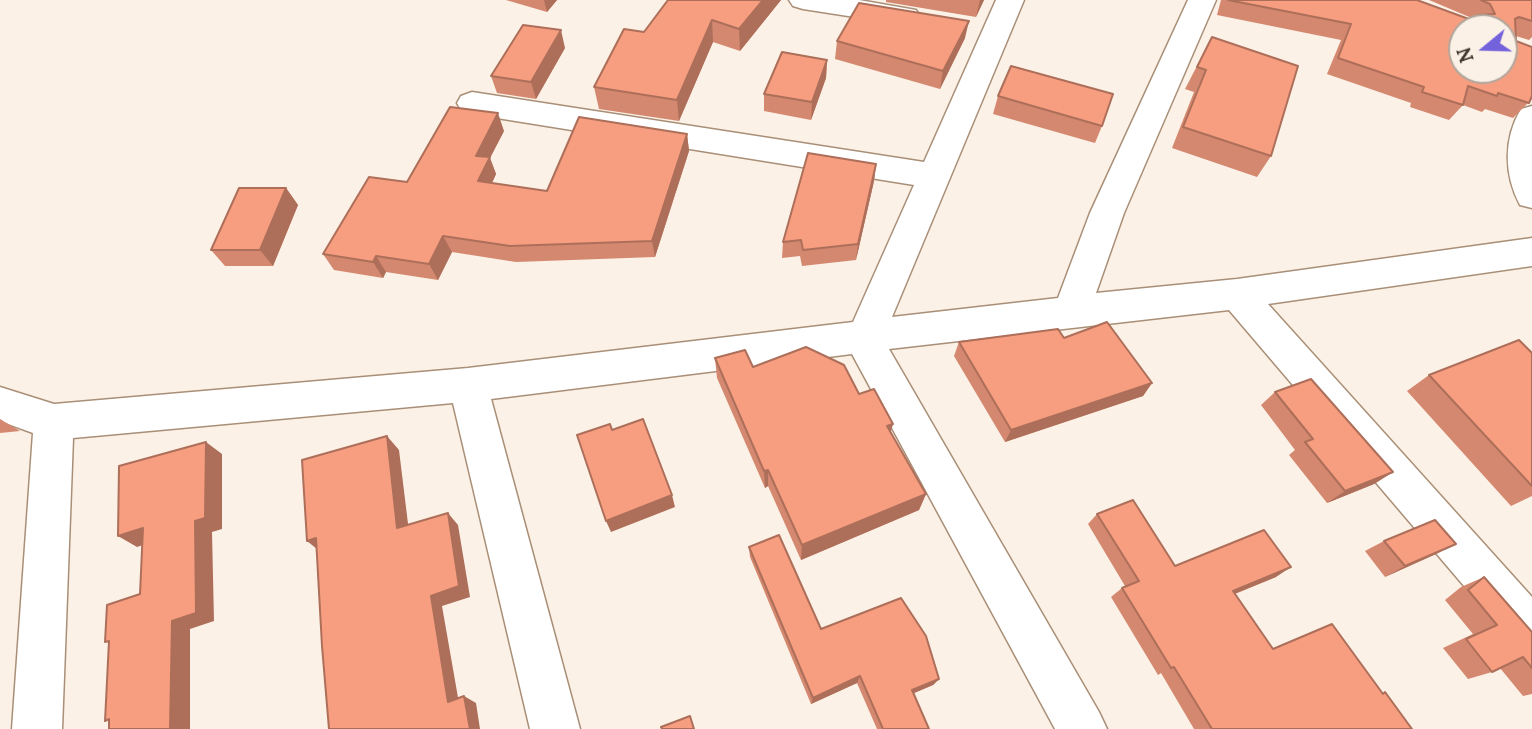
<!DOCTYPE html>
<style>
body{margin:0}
#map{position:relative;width:1532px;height:729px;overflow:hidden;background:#fcf1e6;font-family:Lora,serif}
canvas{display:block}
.north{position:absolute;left:1448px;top:14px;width:70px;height:70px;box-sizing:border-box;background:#fcf1e6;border:2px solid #b1a69b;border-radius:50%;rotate:251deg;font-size:19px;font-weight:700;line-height:28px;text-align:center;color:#41362b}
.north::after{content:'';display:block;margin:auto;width:24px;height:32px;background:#7462dd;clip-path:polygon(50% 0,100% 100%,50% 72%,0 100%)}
</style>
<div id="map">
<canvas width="1532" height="729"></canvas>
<div class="north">N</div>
</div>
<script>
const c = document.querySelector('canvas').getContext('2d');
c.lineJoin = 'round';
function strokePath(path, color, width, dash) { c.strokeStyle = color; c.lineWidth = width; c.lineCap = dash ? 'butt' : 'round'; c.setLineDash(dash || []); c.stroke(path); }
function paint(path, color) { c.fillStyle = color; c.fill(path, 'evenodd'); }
const minor = new Path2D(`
 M789 0H859L916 10 920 16 916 22 906 25 803 9 793 6Z
 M996 0H1024L892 317 1058 298 1090 213 1188 0H1216L1124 213 1096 293 1237 279 1532 238V266L1268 304 1532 597V654L1516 647 1229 310 889 349 1099 712 1107 729H1055L852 354 491 399 580 729H530L453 403 73 438 62 729H12L33 433 0 421V387L54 404 468 368 853 322 914 185 472 114 461 110 457 103 461 96 472 92 924 162Z
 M1532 106V208L1520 205C1504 175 1503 139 1521 109Z`);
const wall = new Path2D(`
 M506 0H557L547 12Z
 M668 0H781L740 51 713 42 679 121 599 109 594 87 644 32Z
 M886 0H984L976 17 886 2Z
 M1221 0H1417L1473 21 1474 19 1429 0H1532V37L1529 40 1516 36V41L1532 99 1513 118 1485 109 1482 112 1463 105 1449 120 1410 107 1411 103 1327 74 1341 40 1217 15Z
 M1212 37 1271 156 1257 177 1172 148 1194 92 1185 89Z
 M965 38 940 89 835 59 837 41Z
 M565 48 536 99 497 93 491 76Z
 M827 60 826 78 811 120 764 111V94Z
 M998 96 1102 126 1095 143 993 114Z
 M504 131 490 158 496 174 492 183 547 191 687 134 689 151 655 257 516 262 452 252 438 280 386 272 383 278 334 270 323 254 407 182Z
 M876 164 874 181 856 260 802 266 800 256 782 258 783 242Z
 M286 188 298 205 273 266H225L211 250Z
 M1064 338 1152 383 1143 396 1005 442 954 356 959 342Z
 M1532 353V496L1511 506 1407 391 1429 375Z
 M715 358 859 394 890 432 926 494 919 510 801 560 768 486 765 488 717 378Z
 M1275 392 1393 472 1374 484 1327 503 1289 455 1295 450 1261 405Z
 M0 419 20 431 0 433Z
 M1097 514 1175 566 1276 577 1235 594 1273 649 1382 693 1412 729H1194L1161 673 1158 675 1111 597 1122 588 1125 586 1088 524Z
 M1384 541 1456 544 1385 577 1365 551Z
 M749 547 821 629 939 679 933 685 914 693 929 729H877L857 683 811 704 750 557Z
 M1484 577 1532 632V694L1523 696 1500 668 1492 672 1468 679 1443 648 1473 634 1445 600 1461 587Z`);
const shadedWall = new Path2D(`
 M544 0H557L547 12Z
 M763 0H781L740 51 739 29Z
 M980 0H984L976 17Z
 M712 20 713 42 679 121 677 100Z
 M969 21 965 38 940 89 943 71Z
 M561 30 565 48 536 99 531 82Z
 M827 60 826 78 811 120 812 102Z
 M498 113 504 131 490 158 496 174 485 198 478 181 476 156Z
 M687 134 689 151 655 257 652 241Z
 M876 164 874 181 856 260 858 244Z
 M286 188 298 205 273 266 260 250Z
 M443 236 452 252 438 280 429 264Z
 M376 256 386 272 383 278 373 262Z
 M1152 383 1143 396 1005 442 1011 430Z
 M893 424 888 442 887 426Z
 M387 436 399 450 410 540 397 528Z
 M206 442 222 454V529L212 532 214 621 190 629V729H170L172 621Z
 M768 470V486L765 488 764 471Z
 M1393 472 1374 484 1327 503 1345 491Z
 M926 494 919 510 801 560 802 545Z
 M672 495 675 507 611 532 606 521Z
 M448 513 458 525 470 597 442 606 460 709 448 702 431 596Z
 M143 528 161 539 137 547 118 536Z
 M316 538 322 553 307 541Z
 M1456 544 1434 555 1385 577 1405 566Z
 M1291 567 1276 577 1219 600 1233 591Z
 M860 676 857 683 811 704 813 698Z
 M939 679 933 685 907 696 912 690Z
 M464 696 476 703 480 729H470Z`);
const building = new Path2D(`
 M668 0H763L739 29 712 20 677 100 594 87 624 29 644 32Z
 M1228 0H1417L1477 22 1478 15 1495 14 1490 4 1481 0H1532V21L1519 17 1515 19 1516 41 1532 47V96L1529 103 1498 93 1497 96 1468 86 1463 105 1422 92 1424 87 1338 58 1351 24ZM1462 28H1504V70H1462Z
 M859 3 969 21 943 71 837 41Z
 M523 25 561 30 531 82 491 76Z
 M1212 37 1298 66 1271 156 1183 127 1206 70 1197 67Z
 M782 52 827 60 812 102 764 94Z
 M1011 66 1113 94 1102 126 998 96Z
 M450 107 498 113 476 156 490 157 478 181 547 191 579 117 687 134 652 241 510 246 443 236 429 264 376 256 373 262 323 254 369 177 407 182Z
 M808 153 876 164 858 244 803 250 801 240 783 242Z
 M239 188H286L260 250H211Z
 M1107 322 1152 383 1011 430 959 342 1058 329 1064 338Z
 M1519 340 1532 353V486L1429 375Z
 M806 347 844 365 859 394 874 389 893 424 887 426 926 494 802 545 768 470 764 471 715 358 745 350 753 367Z
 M1311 379 1393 472 1345 491 1305 442 1313 439 1275 392Z
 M643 419 672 495 606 521 577 435 610 424 612 430Z
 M387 436 397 528 448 513 459 586 431 596 448 702 464 696 470 729H329L322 646 316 538 307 541 302 460Z
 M206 442 205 518 195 521 196 613 172 621 170 729H109V719L105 721 109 641 105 642 107 605 140 594 143 528 118 536 119 466Z
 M1133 500 1175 566 1264 530 1291 567 1233 591 1273 649 1332 624 1383 694 1385 692 1412 729H1212L1174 667 1171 668 1122 588 1139 581 1097 514Z
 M1435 520 1456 544 1405 566 1384 541Z
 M779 535 821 629 901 598 926 636 939 679 912 690 929 729H883L860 676 813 698 749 547Z
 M1484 577 1532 632V668L1523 657 1492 672 1466 639 1497 625 1468 590Z
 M690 716 694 729H662L661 727Z`);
strokePath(minor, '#a98f77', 3);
paint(minor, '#fff');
paint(wall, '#d4886f');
paint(shadedWall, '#ad6f5a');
paint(building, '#f79e81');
strokePath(building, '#ad6f5a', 2);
</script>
